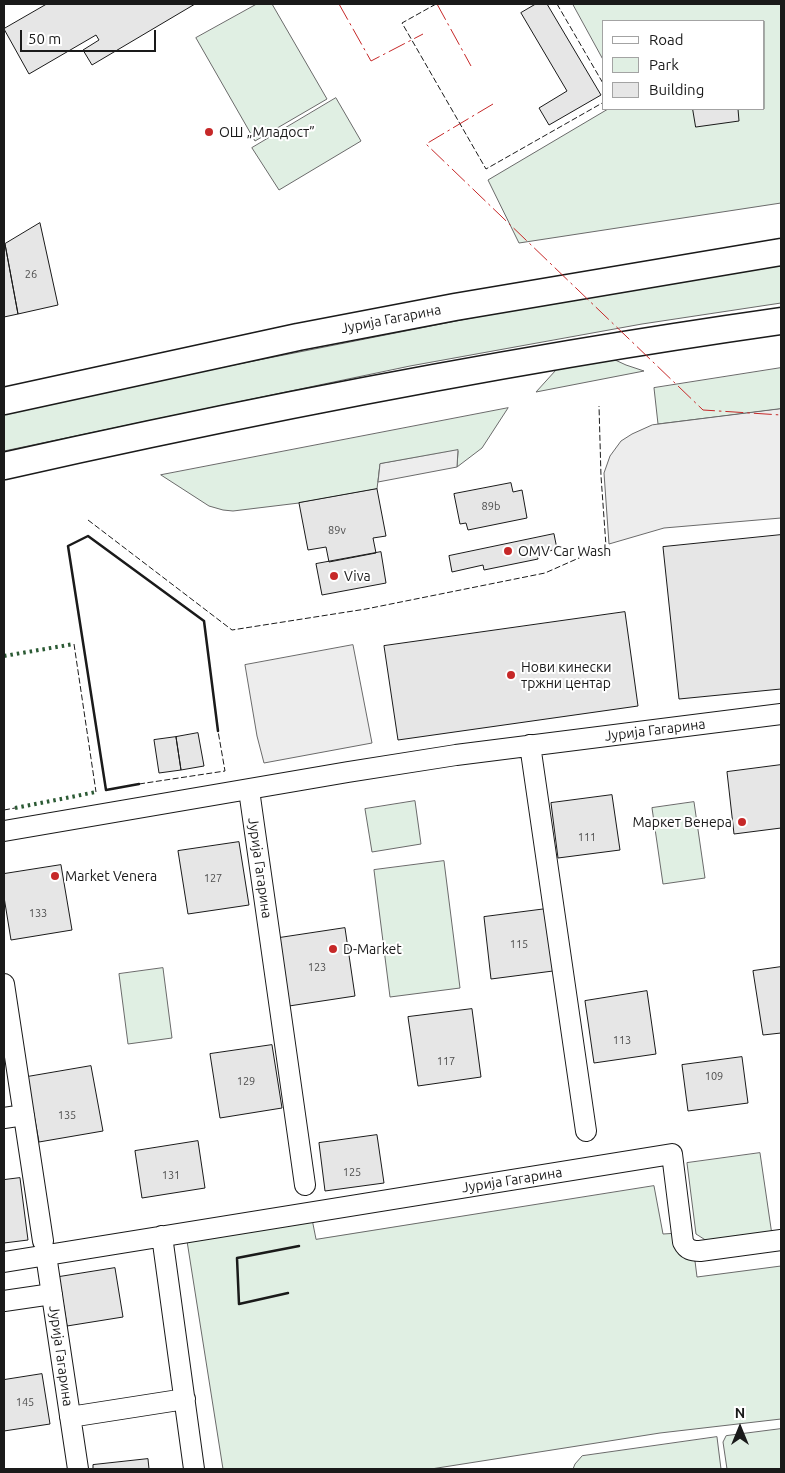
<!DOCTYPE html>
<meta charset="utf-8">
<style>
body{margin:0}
#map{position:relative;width:785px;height:1473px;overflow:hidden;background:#fff;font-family:Ubuntu,sans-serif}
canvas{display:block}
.frame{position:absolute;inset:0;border:5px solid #1a1a1a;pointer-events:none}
.legend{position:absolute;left:602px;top:20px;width:162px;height:90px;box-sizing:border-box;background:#fff;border:1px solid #a3a3a3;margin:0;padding:6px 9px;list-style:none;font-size:15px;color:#1a1a1a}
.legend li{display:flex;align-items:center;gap:10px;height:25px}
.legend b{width:25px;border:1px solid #a3a3a3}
.north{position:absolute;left:715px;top:1403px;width:50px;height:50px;-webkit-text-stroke:4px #fff;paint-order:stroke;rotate:0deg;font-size:14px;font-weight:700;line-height:20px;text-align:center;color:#1a1a1a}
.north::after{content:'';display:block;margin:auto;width:18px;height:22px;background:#1a1a1a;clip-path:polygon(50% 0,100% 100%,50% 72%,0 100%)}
.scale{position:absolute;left:20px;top:30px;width:136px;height:22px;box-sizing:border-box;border:2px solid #1a1a1a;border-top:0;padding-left:6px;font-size:15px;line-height:18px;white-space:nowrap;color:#1a1a1a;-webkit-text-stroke:4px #fff;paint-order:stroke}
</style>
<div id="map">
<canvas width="785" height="1473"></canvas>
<div class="frame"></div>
<ul class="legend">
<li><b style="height:6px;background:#fff"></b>Road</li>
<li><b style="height:14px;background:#e0efe3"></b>Park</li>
<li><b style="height:14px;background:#e6e6e6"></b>Building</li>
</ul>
<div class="north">N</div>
<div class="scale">50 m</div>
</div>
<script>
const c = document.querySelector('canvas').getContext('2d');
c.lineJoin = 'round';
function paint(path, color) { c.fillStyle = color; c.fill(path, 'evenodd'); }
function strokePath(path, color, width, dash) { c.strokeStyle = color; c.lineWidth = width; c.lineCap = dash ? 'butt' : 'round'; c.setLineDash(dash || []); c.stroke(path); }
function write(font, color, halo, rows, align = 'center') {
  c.font = font + ' Ubuntu,sans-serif'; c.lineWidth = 4; c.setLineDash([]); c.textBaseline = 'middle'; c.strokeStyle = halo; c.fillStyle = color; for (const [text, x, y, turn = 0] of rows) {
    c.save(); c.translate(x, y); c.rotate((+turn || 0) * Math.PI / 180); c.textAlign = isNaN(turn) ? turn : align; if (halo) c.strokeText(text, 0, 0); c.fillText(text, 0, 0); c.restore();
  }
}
const green = new Path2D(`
 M257 4H272L327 99 255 141 196 38Z
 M573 4H781V203L519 243 488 180 608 109H764V21H604V61Z
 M336 98 361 141 279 190 252 148Z
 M781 266V303L642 324 410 366 4 451V414L9 412 127 386 527 307Z
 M613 359 626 365 644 371 536 392 556 370Z
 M781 368V409L658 424 654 388Z
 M508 408 482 448 457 467 458 451 380 464 377 489 299 503 233 511 223 510 209 506 161 475Z
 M415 801 421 844 372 852 365 809Z
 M694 802 705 878 663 884 652 808Z
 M444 861 460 988 390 997 374 870Z
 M163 968 172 1038 128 1044 119 974Z
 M760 1153 772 1235 707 1241 696 1234 687 1163Z
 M654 1186 663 1234 679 1233 689 1259 695 1261 697 1277 781 1266V1419L660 1433 431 1469H223L187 1241 312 1219 316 1239Z
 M781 1429V1469H727L723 1442 726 1436Z
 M717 1437 721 1469H573L575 1464 582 1456Z`);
const parking = new Path2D(`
 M781 409V518L664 528 609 544 604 473 610 456 621 441 632 434 652 425Z
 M458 450 457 467 378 482 380 464Z
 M353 645 372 743 264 763 257 736 245 665Z`);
const building = new Path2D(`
 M47 4H195L92 65 83 50 99 40 96 35 29 74 4 29Z
 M536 4H547L601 95 549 125 539 108 567 91 521 13Z
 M693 109H738L739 121 696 127Z
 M40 223 58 305 18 314 5 244Z
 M4 244H5L18 314 4 317Z
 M511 483 513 492 522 490 527 518 468 530 466 523 460 524 454 494Z
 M377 489 386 536 373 538 376 553 329 562 326 547 308 550 299 503Z
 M554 534 557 549 537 554 538 559 484 570 483 565 452 572 449 556Z
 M781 535V689L679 699 663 547Z
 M381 552 386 583 322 595 316 564Z
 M625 612 638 706 398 740 384 646Z
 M198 733 204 766 181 770 176 737Z
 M176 737 181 770 159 773 154 740Z
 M781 765V828L734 834 727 772Z
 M612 795 620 850 558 858 551 803Z
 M239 842 249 905 188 914 178 851Z
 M61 865 72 930 11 940 4 897V874Z
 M546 909 553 971 491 979 484 917Z
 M345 928 355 996 289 1006 279 938Z
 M781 967V1033L763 1035 753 971Z
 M647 991 656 1054 594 1063 585 1001Z
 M472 1009 481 1077 418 1086 408 1017Z
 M272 1045 282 1108 220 1118 210 1054Z
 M742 1057 748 1103 688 1111 682 1065Z
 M91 1066 103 1131 39 1142 27 1077Z
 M377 1135 384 1183 325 1191 319 1143Z
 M198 1141 205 1188 142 1198 135 1151Z
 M20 1178 28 1240 4 1243V1180Z
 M115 1268 123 1317 67 1326 59 1277Z
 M42 1374 50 1424 4 1431V1380Z
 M148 1459 149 1469H93V1465Z`);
const minor = new Path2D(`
 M530 745 586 1131
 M249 790 305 1185
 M4 831 348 772 456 755 781 714
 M4 984 43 1241
 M4 1118 24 1115
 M162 1236 194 1469
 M46 1255 78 1469
 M4 1262 672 1154 683 1242C687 1250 692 1251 700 1251L781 1240
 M4 1301 52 1294
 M70 1417 185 1399`);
const major = new Path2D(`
 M4 401 298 337 455 307 781 252
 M4 466C191 424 380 386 569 354 640 342 711 331 781 321`);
const hedge = new Path2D(`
 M4 656 74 644
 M15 808 96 792`);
const fence = new Path2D(`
 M436 4 402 23 486 169 604 102
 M557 4 604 85
 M88 520 232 630 366 609 545 573 606 546 601 476 599 406
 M74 644 96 792
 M139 784 225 771 218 731
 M4 810 15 808`);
const wall = new Path2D(`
 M139 784 106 790 68 546 88 536 204 621 218 731
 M288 1293 239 1304 237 1258 299 1246`);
const power = new Path2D(`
 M339 4 371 61 423 34
 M437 4 471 66
 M493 104 426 144 703 410 781 415`);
const markers = [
 [209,132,5,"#c62828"],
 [508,551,5,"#c62828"],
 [334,576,5,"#c62828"],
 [511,675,5,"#c62828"],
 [742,822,5,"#c62828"],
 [55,876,5,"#c62828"],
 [333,949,5,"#c62828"]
];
const numberNames = [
 ["26",31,274],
 ["89b",491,506],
 ["89v",337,530],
 ["111",587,837],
 ["127",213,878],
 ["133",38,913],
 ["115",519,944],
 ["123",317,967],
 ["113",622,1040],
 ["117",446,1061],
 ["109",714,1076],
 ["129",246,1081],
 ["135",67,1115],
 ["125",352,1172],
 ["131",171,1175],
 ["145",25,1402]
];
const poiNames = [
 ["ОШ „Младост”",219,132],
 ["OMV Car Wash",518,551],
 ["Viva",344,576],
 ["Нови кинески",521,667],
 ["тржни центар",521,683],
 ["Маркет Венера",732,822,"right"],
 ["Market Venera",65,876],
 ["D-Market",343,949]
];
const streetNames = [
 ["Јурија Гагарина",391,319,-11],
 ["Јурија Гагарина",655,730,-7],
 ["Јурија Гагарина",260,868,82],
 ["Јурија Гагарина",512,1180,-9],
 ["Јурија Гагарина",61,1356,82]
];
paint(green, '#e0efe3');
strokePath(green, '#6a6a6a', 1);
paint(parking, '#ededed');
strokePath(parking, '#6a6a6a', 1);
paint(building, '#e6e6e6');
strokePath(building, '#1a1a1a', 1);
strokePath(minor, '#1a1a1a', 22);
strokePath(major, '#1a1a1a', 29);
strokePath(minor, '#fff', 20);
strokePath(major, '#fff', 26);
strokePath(hedge, '#2b5a34', 4, [2.5, 4]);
strokePath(fence, '#1a1a1a', 1, [6, 2.5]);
strokePath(wall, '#1a1a1a', 2.5);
strokePath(power, '#c62828', 1, [18, 4, 2.5, 4]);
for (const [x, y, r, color] of markers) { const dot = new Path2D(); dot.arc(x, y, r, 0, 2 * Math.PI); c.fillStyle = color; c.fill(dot); strokePath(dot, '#fff', 2); }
write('11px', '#4d4d4d', null, numberNames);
write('14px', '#1a1a1a', '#fff', poiNames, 'left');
write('14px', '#1a1a1a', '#fff', streetNames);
</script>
